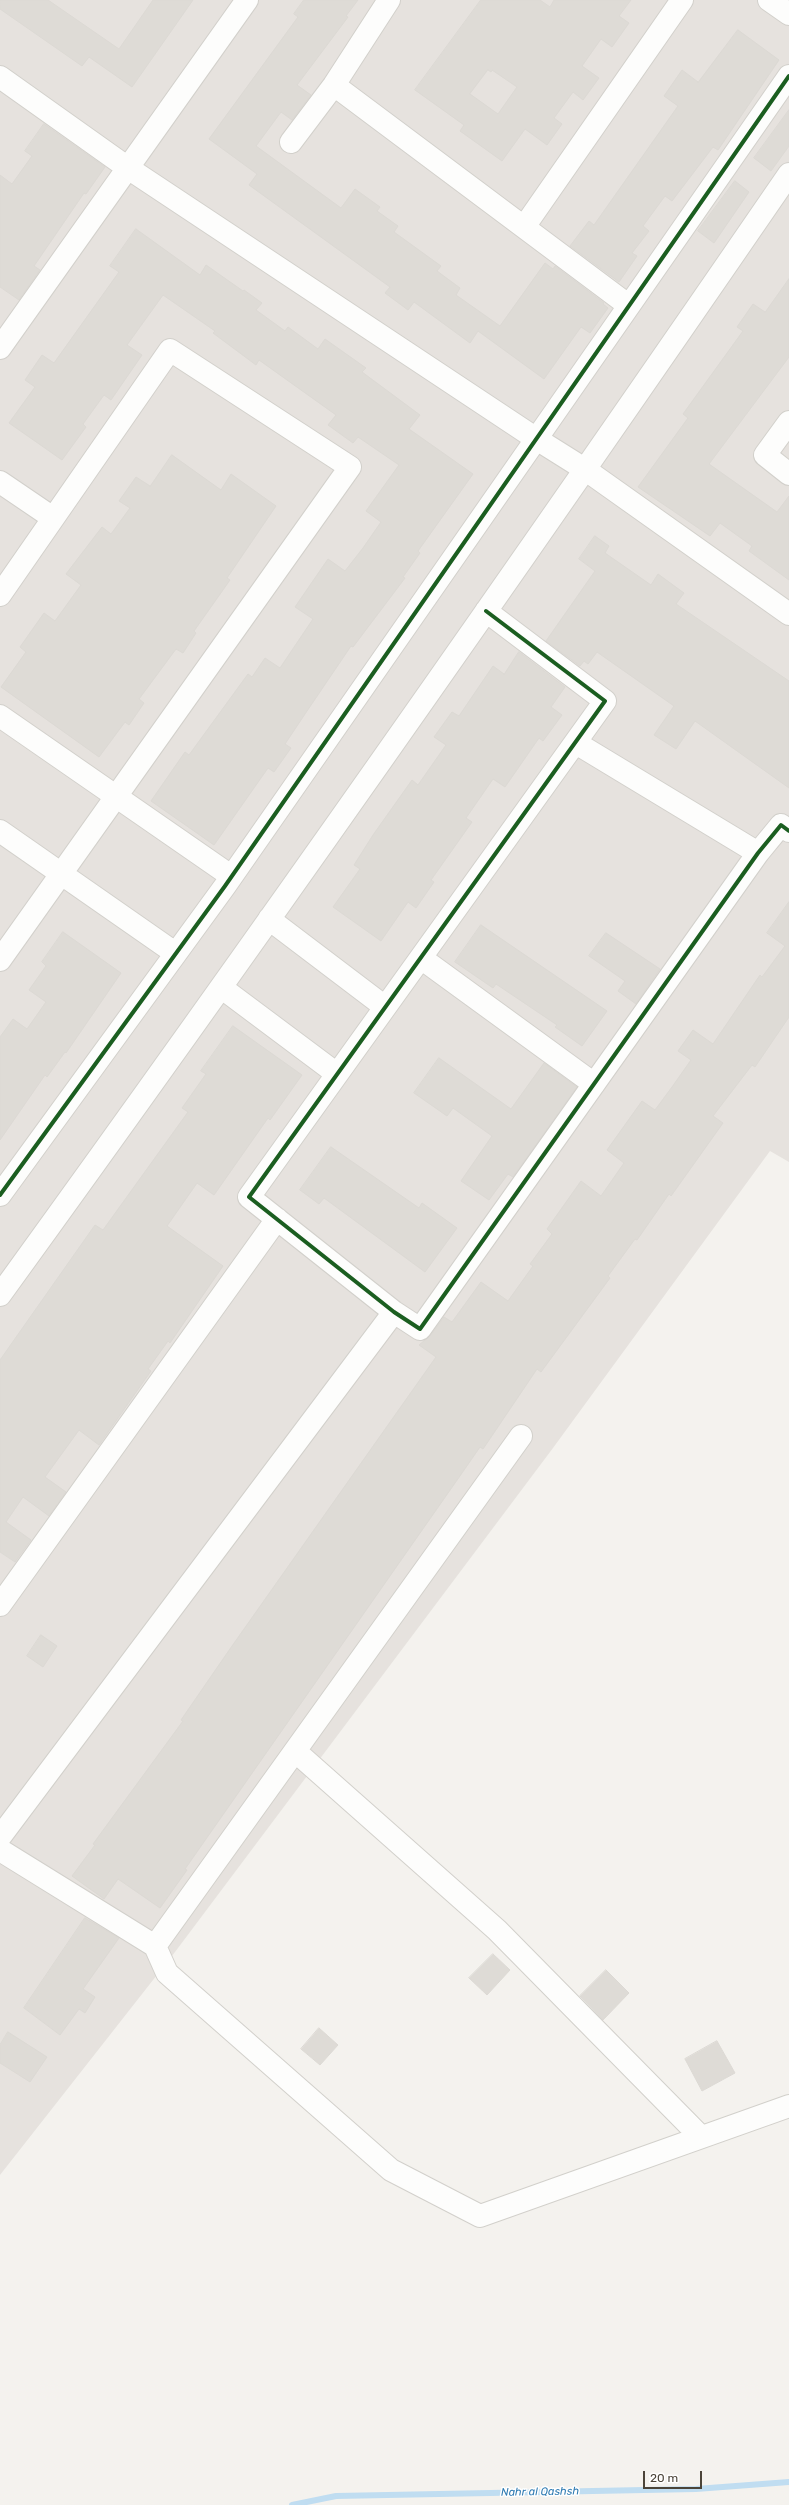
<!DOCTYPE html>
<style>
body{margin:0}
#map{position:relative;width:789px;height:2505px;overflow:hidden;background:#f4f2ee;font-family:Rubik,sans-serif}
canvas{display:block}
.scale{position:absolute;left:643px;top:2471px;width:59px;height:18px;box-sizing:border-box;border:2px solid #4b4439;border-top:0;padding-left:5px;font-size:12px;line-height:14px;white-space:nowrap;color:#4b4439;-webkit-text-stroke:3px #fff;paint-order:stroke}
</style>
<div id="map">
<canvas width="789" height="2505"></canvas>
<div class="scale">20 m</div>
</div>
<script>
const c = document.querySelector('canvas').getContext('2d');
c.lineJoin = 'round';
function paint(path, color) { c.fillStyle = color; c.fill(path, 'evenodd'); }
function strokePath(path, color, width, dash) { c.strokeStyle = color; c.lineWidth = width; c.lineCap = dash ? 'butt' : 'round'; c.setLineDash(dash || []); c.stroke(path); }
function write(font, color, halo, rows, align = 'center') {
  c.font = font + ' Rubik,sans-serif'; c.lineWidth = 3; c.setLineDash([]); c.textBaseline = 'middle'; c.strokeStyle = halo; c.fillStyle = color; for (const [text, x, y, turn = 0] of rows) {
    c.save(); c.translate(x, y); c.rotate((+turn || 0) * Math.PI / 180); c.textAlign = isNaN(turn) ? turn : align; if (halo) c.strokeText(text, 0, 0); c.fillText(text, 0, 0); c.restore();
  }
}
const industrial = new Path2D(`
 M0 0H789V1162L770 1151 553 1448 175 1952 0 2175Z`);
const stream = new Path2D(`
 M292 2505 336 2496 696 2489 789 2482`);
const building = new Path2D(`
 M0 0H48L119 49 153 0H193L132 87 89 57 82 66 0 9Z
 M304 0H358L346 16 348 17 297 85 311 95 292 120 281 112 256 146 341 208 355 189 380 207 377 211 398 226 394 232 441 266 437 271 460 288 456 295 500 326 545 263 553 269 555 266 604 303 603 304 608 308 590 333 581 327 544 379 478 331 470 343 414 302 408 310 385 293 390 287 249 185 257 174 209 139 298 17 294 14Z
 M481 0H540L550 7 554 0H631L619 16 629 23 612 47 601 39 582 66 599 78 583 100 573 92 554 118 562 124 547 145 525 129 502 161 460 131 464 125 415 90ZM488 70 491 72 492 70 517 87 498 114 470 94Z
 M738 30 779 60 718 150 713 147 672 201 665 196 643 226 649 231 632 253 637 256 619 282 570 246 589 221 594 225 678 106 664 96 682 70 698 82Z
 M789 110V146L771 171 754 158Z
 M44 124 105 167 86 194 84 193 34 266 40 270 19 300 0 287V175L12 184 32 156 25 151Z
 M735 181 749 192 714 243 698 231Z
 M136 229 200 275 206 265 243 291 244 290 262 303 256 310 285 331 288 327 318 349 325 339 366 368 362 372 420 415 409 429 473 474 418 551 420 553 403 577 405 578 353 647 351 646 305 714 285 744 291 748 274 772 268 768 214 845 151 801 185 752 189 755 248 674 252 677 265 658 280 668 313 619 295 607 328 559 345 571 363 548 381 522 366 511 399 465 358 437 353 443 328 425 336 415 259 360 256 365 213 333 215 331 163 295 127 345 142 355 111 400 104 395 83 424 86 427 62 460 9 423 35 387 25 380 42 355 54 363 119 272 110 266Z
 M789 279V357L709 464 777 512 789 496V580L749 551 752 546 720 523 710 536 638 487 688 418 683 414 743 331 737 327 753 304 765 312Z
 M172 455 221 490 231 474 276 506 227 578 230 580 194 631 196 633 183 653 176 649 139 699 144 703 129 725 125 722 99 757 1 687 26 652 20 647 44 613 55 621 81 585 66 574 102 527 111 534 130 508 119 501 136 477 150 486Z
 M595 536 609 546 605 553 651 585 658 574 684 593 676 604 789 681V788L695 721 676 749 654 735 674 706 597 652 588 664 584 661 580 666 546 641 595 571 579 559Z
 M519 652 565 687 551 707 562 715 543 741 539 738 505 787 493 779 466 818 472 822 431 880 434 882 416 908 408 902 381 941 333 907 360 869 354 865 373 835 412 780 418 785 446 745 434 737 452 712 459 716 493 666 504 674Z
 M789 902V1017L755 1067 752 1065 713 1116 723 1123 671 1196 669 1194 637 1240 635 1239 608 1276 610 1278 541 1372 537 1369 483 1449 480 1447 462 1473 185 1869 187 1870 160 1908 118 1879 104 1899 72 1876 95 1845 93 1844 183 1721 181 1720 232 1646 436 1357 419 1345 430 1336 444 1317 452 1322 481 1282 508 1301 533 1266 530 1264 552 1234 547 1229 581 1181 601 1196 624 1163 607 1150 642 1101 655 1110 672 1087 691 1060 678 1051 693 1030 713 1044 760 975 762 977 785 946 767 933Z
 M481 925 607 1011 582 1046 555 1027 557 1025 496 984 493 988 455 962Z
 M63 932 121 973 66 1053 65 1052 47 1077 45 1075 0 1140V1037L13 1019 27 1029 46 1002 29 990 46 966 42 962Z
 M606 933 660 969 636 1004 618 991 625 981 589 956Z
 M233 1026 302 1075 270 1120 268 1118 214 1195 197 1183 167 1226 223 1266 170 1343 168 1341 148 1369 151 1371 99 1445 79 1430 45 1477 66 1492 49 1516 23 1497 6 1522 31 1540 15 1562 0 1552V1360L95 1225 103 1230 188 1112 182 1108 206 1074 201 1071Z
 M439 1058 511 1109 544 1063 577 1087 513 1177 508 1174 489 1200 461 1181 492 1136 453 1108 447 1116 414 1093Z
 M331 1147 419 1208 422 1203 457 1228 425 1272 324 1198 319 1204 300 1190Z
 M41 1635 57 1646 43 1667 27 1656Z
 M85 1918 119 1938 83 1989 95 1997 85 2013 79 2009 60 2035 24 2008Z
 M493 1954 510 1970 487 1995 469 1978Z
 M606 1970 629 1993 603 2020 580 1996Z
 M319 2028 338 2045 320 2065 301 2049Z
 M8 2032 47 2057 30 2082 0 2063V2045Z
 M717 2041 735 2073 702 2091 685 2059Z`);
const minor = new Path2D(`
 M769 0 789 14
 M0 77 128 168 535 438 586 470 789 614
 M334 85 628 305
 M291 142 334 85 389 0
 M524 227 682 0
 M0 348 247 0
 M789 422 765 455 789 474
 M0 482 53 518
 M0 595 170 350 350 467 0 960
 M486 611 605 701 249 1197 394 1312 420 1329 758 853 781 825 789 831
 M0 716 231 876
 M576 743 758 853
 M0 831 175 953
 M269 919 385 1007
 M421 958 594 1084
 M222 988 337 1074
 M0 1195 225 886 789 76
 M0 1295C268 925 530 551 789 174
 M0 1605 277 1219
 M295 1751 497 1930 701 2137
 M0 1837 394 1312
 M0 1850 155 1946 167 1973 391 2170 480 2216 789 2106
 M155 1946 521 1436`);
const cycleway = new Path2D(`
 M486 611 605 701 249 1197 394 1312 420 1329 758 853 781 825 789 831
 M0 1195 225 886 789 76`);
const waterNames = [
 ["Nahr al Qashsh",540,2492,-1]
];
paint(industrial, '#e6e2de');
strokePath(stream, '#c0ddf1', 6);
paint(building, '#dedbd6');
strokePath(building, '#dcd9d4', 1);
strokePath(minor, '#d2d0cb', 24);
strokePath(minor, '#fdfdfc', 22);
strokePath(cycleway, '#1b5e20', 4);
write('italic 11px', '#2e7ab2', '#fff', waterNames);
</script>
